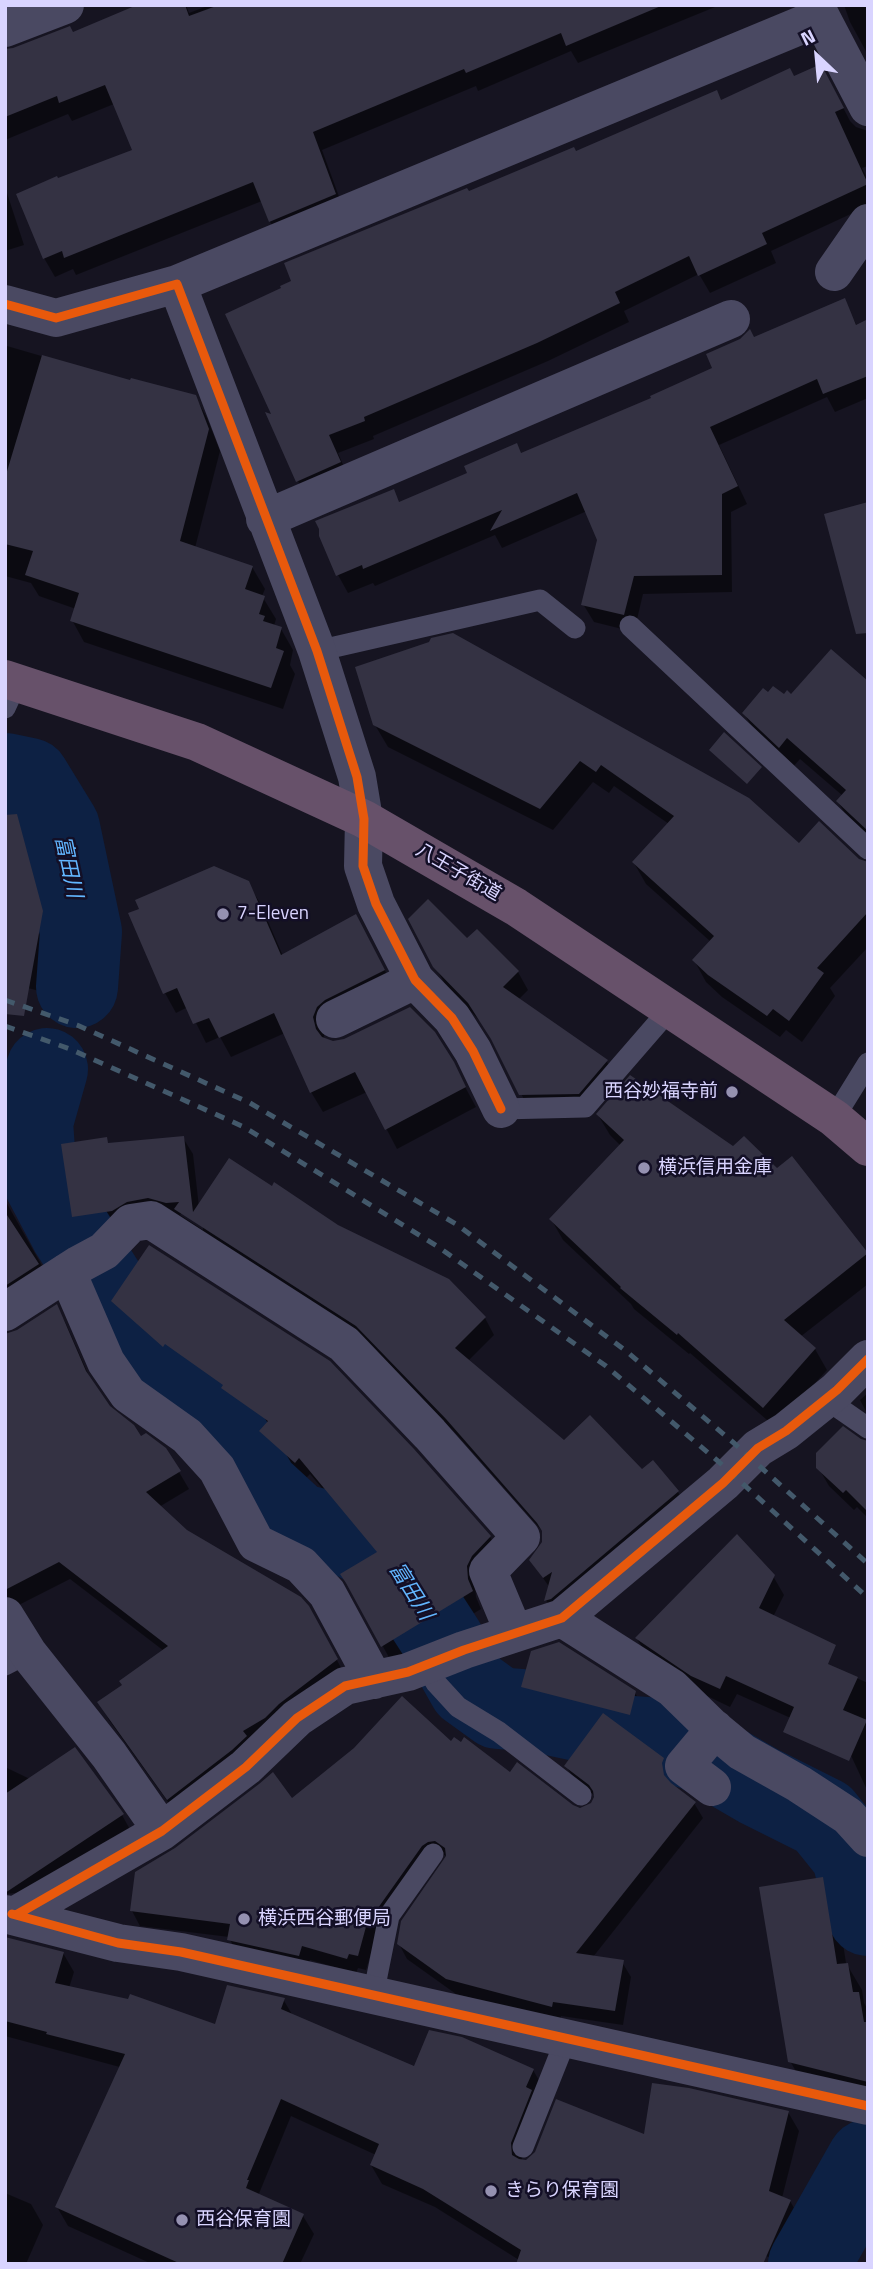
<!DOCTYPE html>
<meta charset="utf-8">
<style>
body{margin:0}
#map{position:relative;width:873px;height:2269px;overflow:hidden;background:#161421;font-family:"Titillium Web",sans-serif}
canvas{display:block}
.frame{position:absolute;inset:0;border:7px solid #d9d4ff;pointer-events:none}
.north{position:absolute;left:782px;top:21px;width:70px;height:70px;-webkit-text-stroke:5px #130f26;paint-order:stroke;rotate:334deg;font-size:19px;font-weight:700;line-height:28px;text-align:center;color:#d9d4ff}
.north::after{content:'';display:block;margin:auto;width:24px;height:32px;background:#d9d4ff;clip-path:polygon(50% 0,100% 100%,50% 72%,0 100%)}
</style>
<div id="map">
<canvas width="873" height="2269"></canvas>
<div class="frame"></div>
<div class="north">N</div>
</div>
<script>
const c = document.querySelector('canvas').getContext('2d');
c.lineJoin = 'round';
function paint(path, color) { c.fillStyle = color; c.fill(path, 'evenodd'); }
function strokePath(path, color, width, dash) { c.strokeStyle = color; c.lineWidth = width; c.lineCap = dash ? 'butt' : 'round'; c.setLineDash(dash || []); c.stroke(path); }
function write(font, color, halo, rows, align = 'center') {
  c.font = font + ' "Titillium Web","Noto Sans JP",sans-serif'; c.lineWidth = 5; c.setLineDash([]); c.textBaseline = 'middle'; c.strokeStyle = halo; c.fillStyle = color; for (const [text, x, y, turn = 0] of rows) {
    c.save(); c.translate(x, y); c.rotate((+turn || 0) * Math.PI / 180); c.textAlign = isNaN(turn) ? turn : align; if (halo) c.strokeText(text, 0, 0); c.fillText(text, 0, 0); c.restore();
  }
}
const shadow = new Path2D(`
 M142 5H186L189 13 210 5H720L578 63 571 51 478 91 476 86 322 150 345 213 281 240 270 222 262 201 76 275 73 269 55 277 44 258 18 195 134 151 114 104 72 121 68 114 5 140V51L73 34Z
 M844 5H868V55L850 22Z
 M794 78 831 84 850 121 856 127 868 131V166L862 168 868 180V206L771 251 776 263 710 293 699 274 624 311 629 322 548 361 373 436 374 439 338 453 350 481 308 499 298 481 274 416 283 289 468 193 722 102Z
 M5 187 24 245 5 251Z
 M844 301 857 326 868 321V398L835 412 827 397 719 445 747 504 731 512 732 592 643 594 634 632 594 622 583 604 599 540 587 511 502 548 495 535 375 586 373 583 348 593 338 575 321 536 654 399 715 369 754 338Z
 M7 346 131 382 195 396 207 418 220 451 195 548 252 567 265 589 262 596 276 619 274 626 281 629 293 650 290 665 295 674 283 709 84 642 72 620 76 609 39 596 31 583 5 576V350Z
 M430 644 799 845 868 863V947L830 988 835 996 802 1042 786 1030 780 1037 722 997 706 982 694 960 711 942 646 884 634 863 669 824 614 786 609 793 593 782 553 830 388 747 375 725Z
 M868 684V840L851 823 838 802 843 796 800 759 792 768 756 735 744 713 784 697Z
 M5 806 14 808 29 835 57 938 47 993 5 982Z
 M248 883 260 903 283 956 367 936 395 990 327 1027 323 1039 333 1042 452 1063 476 1107 397 1149 367 1092 323 1112 311 1092 285 1033 231 1057 220 1037 206 1043 188 1007 176 1013 165 993Z
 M467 940 518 972 528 990 518 1000 607 1062 617 1080 589 1112 531 1113 497 1047 481 1022 446 986 435 966Z
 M598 1115 733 1149 777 1170 791 1159 868 1257V1284L800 1337 815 1349 827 1370 775 1427 690 1353 689 1354 634 1309 631 1304 563 1240 551 1219 621 1146 610 1135Z
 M183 1138 193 1154 199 1207 337 1227 448 1280 485 1318 494 1335 468 1361 564 1442 642 1471 653 1462 678 1492 687 1509 556 1617 546 1600 550 1588 531 1561 544 1543V1533L458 1436 371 1345 122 1227 83 1233 73 1216 109 1145ZM182 1212 203 1225V1230L180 1215Z
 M5 1200 50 1280 5 1309Z
 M113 1301 413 1450 490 1537 500 1554 475 1584 476 1597 481 1609 392 1663 356 1597 377 1554 310 1474 305 1479 271 1448 261 1431 264 1427 233 1405 227 1396 175 1360 173 1362 123 1318Z
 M57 1307 66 1324 92 1383 109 1408 140 1439 179 1472 189 1489 159 1507 186 1531 318 1625 346 1677 178 1816 109 1720 100 1703 124 1686 164 1651 70 1579 5 1612V1335L18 1332Z
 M868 1393V1415L860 1400Z
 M866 1443H868V1518L857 1507 854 1510 829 1486 818 1467Z
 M773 1576 784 1595 773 1617 804 1724 737 1694 730 1707 703 1694 648 1657 637 1639Z
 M804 1655 868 1683V1792Z
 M523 1686 635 1693 646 1711 640 1733 621 1728 663 1759 672 1774 671 1786 694 1803 703 1818 593 1957 622 1962 631 1977 623 2025 561 2016 560 2021 456 1994 407 1959 399 1944 447 1857 445 1855 437 1856 376 1936 366 1970 358 1968 356 1973 310 1960 307 1970 237 1954 229 1937 140 1926 132 1911 291 1801 451 1744 572 1807 580 1810 592 1805 595 1796 575 1780 566 1766 599 1722 534 1705Z
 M74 1749 122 1815 132 1833 46 1890 5 1894V1767L30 1779Z
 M822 1879 837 1904 846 1963 862 1990 864 2003 868 2010V2103L805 2087 790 2061Z
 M5 1938 63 1953 74 1972 69 1988 216 2026 283 1999 293 2016 414 2068 533 2070 544 2089 541 2110 521 2161 788 2112 799 2131 782 2198 790 2201 801 2220 782 2263 734 2242 519 2260 435 2207 382 2184 371 2165 376 2155 291 2116 258 2196 303 2216 314 2234 300 2264H152L68 2226 57 2207 227 2096 5 2036Z
 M5 2193 31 2204 43 2225 26 2264H5Z`);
const river = new Path2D(`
 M5 774 29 779 59 828 81 932 77 987
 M47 1069 32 1122 35 1164 71 1232 106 1287 131 1350 182 1403 229 1438 259 1489 297 1524 353 1538 388 1556 443 1641 469 1687 498 1708 535 1711 582 1721 618 1736 659 1739 697 1750 759 1786 823 1818 852 1854 868 1915
 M809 2264 868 2160`);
const building = new Path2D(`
 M137 5H185L189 16 219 5 661 6 566 46 561 33 466 73 464 69 313 132 336 194 269 222 253 182 64 258 62 251 43 259 16 194 57 176 58 178 132 150 105 85 59 103 57 96 5 117V49L13 48 70 26 73 32Z
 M821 64 844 108 835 112 868 184 762 233 767 244 698 276 689 256 615 292 620 303 537 343 364 417 365 421 329 435 341 462 296 482 265 412 271 414 225 314 281 288 280 286 291 281 284 263 467 188 469 191 574 147 576 151 717 90 721 100 790 68 794 76Z
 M845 298 856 325 868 319V376L823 394 817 379 710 427 738 486 722 494V575L634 576 624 615 581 605 597 540 577 493 490 531 502 510 363 569 362 565 336 576 319 536V529L315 521 394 489 399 502 467 473 464 466 517 443 521 453 651 398 650 396 712 368 706 354 740 339 750 329 754 337Z
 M42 355 130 380 131 378 196 395 209 429 180 541 253 566 245 589 265 596 259 614 265 616 263 621 282 627 276 648 284 651 271 688 70 621 79 593 25 575 33 551 5 544V478Z
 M868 502V633L856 634 824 514Z
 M453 633 749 798 799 843 819 821 859 859 868 862V912L817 968 824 973 789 1021 773 1009 767 1016 708 975 692 960 714 936 632 862 674 816 601 765 596 772 580 761 540 809 373 725 355 667 429 642 431 638Z
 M831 649 868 681V831L836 801 846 790 787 738 779 748 742 713 763 688 768 692 773 686 784 694 787 690 791 694Z
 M724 732 762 767 747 784 709 750Z
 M17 814 43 911 24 1016 5 1014V815Z
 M214 866 249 881 281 955 356 914 385 970 325 1000 317 1007 313 1017 316 1029 322 1037 333 1041 344 1039 410 1007 435 1032 454 1062 466 1087 385 1130 355 1072 310 1093 274 1013 219 1038 209 1018 193 1024 177 988 163 994 128 913 139 909 135 900Z
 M428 899 467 938 477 929 519 971 503 987 608 1060 579 1094 519 1095 491 1039 468 1003 433 967 408 919Z
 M630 1075 733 1146 744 1136 777 1168 792 1156 868 1253 784 1320 816 1348 763 1408 678 1333 677 1335 620 1288 621 1287 549 1219 624 1140 596 1114Z
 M184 1136 193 1212 229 1158 272 1186 274 1182 338 1225 449 1279 486 1317 455 1348 564 1440 590 1415 642 1469 653 1460 679 1491 551 1599 544 1601 552 1572 543 1578 529 1560 542 1542V1531L537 1523 446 1419 356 1326 174 1209 179 1202 166 1203 148 1198 127 1202 112 1211 72 1217 61 1144 107 1137 108 1143Z
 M5 1212 39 1264 5 1286Z
 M149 1245 330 1361 414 1449 491 1536 472 1556 467 1566 468 1579 473 1591 381 1647 346 1583 340 1574 377 1552 299 1458 295 1463 259 1431 268 1421 221 1388 223 1385 165 1344 163 1347 111 1301Z
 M57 1304 86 1371 110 1406 134 1425 141 1436 146 1433 166 1448 181 1471 146 1492 187 1530 301 1597 309 1606 338 1659 279 1704 265 1718 243 1731 247 1736 232 1750 167 1800 97 1702 122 1685 119 1681 168 1646 59 1562 5 1590V1334L17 1330Z
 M843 1426 861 1439 868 1441V1512L846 1490 843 1493 816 1468V1453Z
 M737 1534 775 1575 759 1608 836 1645 828 1664 858 1677 843 1710 867 1720 849 1761 783 1732 794 1707 726 1676 720 1689 691 1676 635 1638Z
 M559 1642 636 1691 630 1715 521 1687 531 1651Z
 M402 1696 451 1741 454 1737 461 1742 464 1737 510 1772 517 1762 573 1805 580 1808 591 1803 594 1797 593 1791 589 1785 564 1766 603 1713 664 1758 662 1763 664 1775 671 1783 696 1802 576 1953 624 1960 615 2011 553 2002 552 2007 446 1979 397 1944 401 1921 446 1856 445 1848 435 1841 428 1842 422 1846 378 1908 373 1927 367 1923 358 1956 349 1954 347 1959 302 1946 299 1956 227 1940 230 1924 130 1911 135 1872 175 1848 259 1784 273 1772 292 1798 354 1748Z
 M75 1747 124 1814 5 1893V1794Z
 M823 1877 837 1964 848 1963 853 1992H859L864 2022H868V2082L788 2062 759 1887Z
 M5 1937 64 1952 55 1983 128 1999 130 1994 215 2024 227 1985 285 1998 281 2009 414 2066 429 2030 462 2037 534 2069 526 2087 532 2090 511 2143 512 2155 519 2159 526 2160 535 2152 556 2099 644 2134 652 2083 689 2088 789 2111 769 2191 791 2200 763 2264H516L521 2250 423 2189 370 2165 379 2144 281 2099 247 2180H249L246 2188 304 2214 282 2264H181L55 2207 125 2054 46 2034 47 2032 5 2021Z`);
const lane = new Path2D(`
 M630 626 868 849
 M317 651 540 600 575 628
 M5 708 17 682
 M501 1109 585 1107 670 1009
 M834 1118 868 1063
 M826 1399 868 1428
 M5 1665 28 1653
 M426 1666 436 1683 458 1707 499 1732 581 1795
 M373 1996 389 1916 433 1854
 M523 2147 566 2039`);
const street = new Path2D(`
 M821 17 868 107
 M5 28 65 5
 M834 272 868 223
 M177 284 821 17 815 5
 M5 304 56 318 177 284 317 651 357 777 364 819 363 866 376 904 415 980 452 1018 473 1051 501 1109
 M265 519 731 319
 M335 1019 415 980
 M67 1272 106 1362 128 1394 187 1436 217 1469 256 1543 301 1565 327 1593 374 1680
 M5 1312 78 1265 104 1251 131 1223 151 1220 344 1344 430 1434 521 1537 488 1571 514 1633
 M5 1616 28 1653 109 1755 162 1831
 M562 1618 672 1688 713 1728 742 1752 799 1784 848 1816 868 1838
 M712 1787 684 1766 715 1729
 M5 1914 118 1943 181 1952 868 2106
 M16 1915 162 1831 246 1767 297 1718 345 1686 408 1672 464 1650 562 1618 723 1483 758 1448 786 1431 837 1390 868 1359`);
const highway = new Path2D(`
 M5 679 197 742 364 819 516 907 834 1118 868 1147`);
const rail = new Path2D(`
 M5 1000 77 1025 250 1103 456 1224 626 1351 735 1444 868 1564
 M5 1026 70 1049 244 1127 437 1246 606 1366 719 1462 868 1598`);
const cycleway = new Path2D(`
 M5 304 56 318 177 284 317 651 357 777 364 819 363 866 376 904 415 980 452 1018 473 1051 501 1109
 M12 1914 118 1943 181 1952 868 2106
 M16 1915 162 1831 246 1767 297 1718 345 1686 408 1672 464 1650 562 1618 723 1483 758 1448 786 1431 837 1390 868 1359`);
const markers = [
 [223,914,7,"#9591b1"],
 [732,1092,7,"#9591b1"],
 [644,1168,7,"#9591b1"],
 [244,1919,7,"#9591b1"],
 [491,2191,7,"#9591b1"],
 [182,2220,7,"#9591b1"]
];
const streetNames = [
 ["八王子街道",458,873,30]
];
const poiNames = [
 ["7-Eleven",237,914],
 ["西谷妙福寺前",718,1092,"right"],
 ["横浜信用金庫",658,1168],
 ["横浜西谷郵便局",258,1919],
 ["きらり保育園",505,2191],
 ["西谷保育園",196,2220]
];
const waterNames = [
 ["富田川",67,867,78],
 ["富田川",410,1592,58]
];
paint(shadow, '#0007');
strokePath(river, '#0d2144', 82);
paint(building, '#343243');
strokePath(lane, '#4a4962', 21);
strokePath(street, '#4a4962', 38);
strokePath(highway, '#67516a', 38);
strokePath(rail, '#43596b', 5, [10, 9]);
strokePath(cycleway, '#e8590c', 9);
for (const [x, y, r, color] of markers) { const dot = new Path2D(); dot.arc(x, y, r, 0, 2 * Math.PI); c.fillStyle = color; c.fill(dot); strokePath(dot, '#130f26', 2.5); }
write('19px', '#d9d4ff', '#130f26', streetNames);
write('19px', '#d9d4ff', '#130f26', poiNames, 'left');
write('italic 21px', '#62b6ff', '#130f26', waterNames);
</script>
